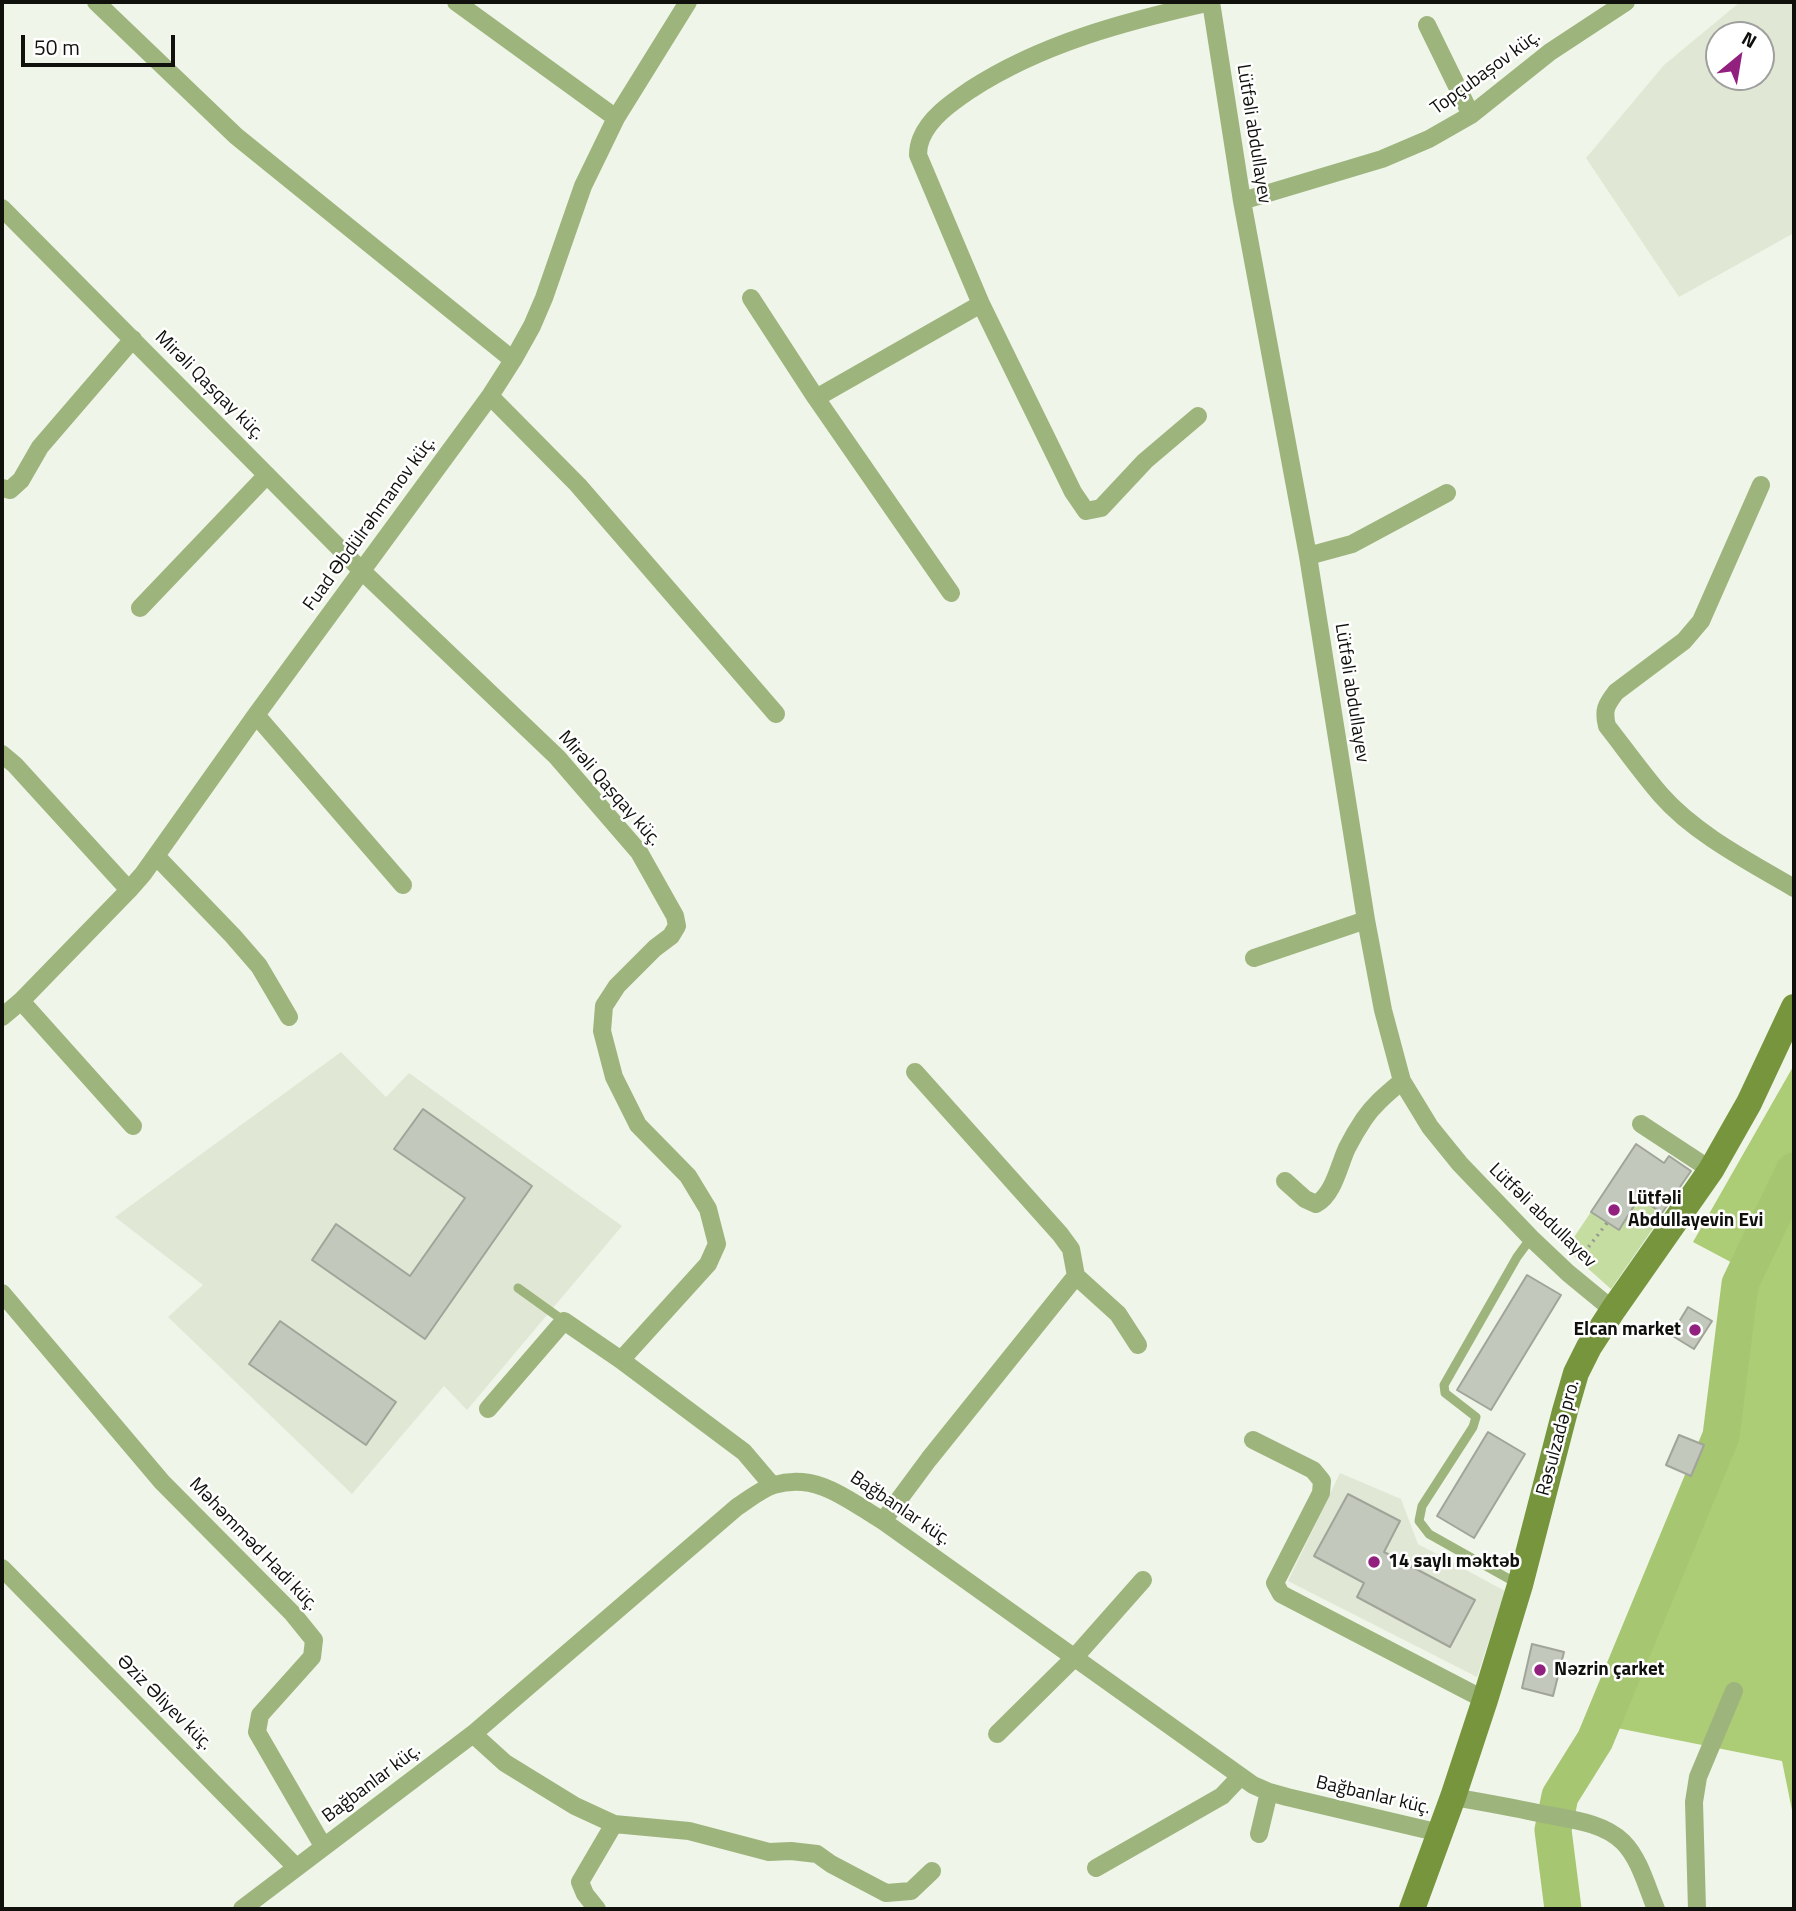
<!DOCTYPE html>
<meta charset="utf-8">
<style>
body{margin:0}
#map{position:relative;width:1796px;height:1911px;overflow:hidden;background:#eff5e8;font-family:"Titillium Web",sans-serif}
canvas{display:block}
.frame{position:absolute;inset:0;border:4px solid #10110d;pointer-events:none}
.north{position:absolute;left:1705px;top:21px;width:70px;height:70px;box-sizing:border-box;background:#fff;border:2px solid #9fa09e;border-radius:50%;rotate:30deg;font-size:19px;font-weight:700;line-height:28px;text-align:center;color:#10110d}
.north::after{content:'';display:block;margin:auto;width:24px;height:32px;background:#92207f;clip-path:polygon(50% 0,100% 100%,50% 72%,0 100%)}
.scale{position:absolute;left:21px;top:35px;width:154px;height:32px;box-sizing:border-box;border:4px solid #10110d;border-top:0;padding-left:9px;font-size:21px;line-height:24px;white-space:nowrap;color:#10110d;-webkit-text-stroke:5px #fff;paint-order:stroke}
</style>
<div id="map">
<canvas width="1796" height="1911"></canvas>
<div class="frame"></div>
<div class="north">N</div>
<div class="scale">50 m</div>
</div>
<script>
const c = document.querySelector('canvas').getContext('2d');
c.lineJoin = 'round';
function paint(path, color) { c.fillStyle = color; c.fill(path, 'evenodd'); }
function strokePath(path, color, width, dash) { c.strokeStyle = color; c.lineWidth = width; c.lineCap = dash ? 'butt' : 'round'; c.setLineDash(dash || []); c.stroke(path); }
function write(font, color, halo, rows, align = 'center') {
  c.font = font + ' "Titillium Web",sans-serif'; c.lineWidth = 5; c.setLineDash([]); c.textBaseline = 'middle'; c.strokeStyle = halo; c.fillStyle = color; for (const [text, x, y, turn = 0] of rows) {
    c.save(); c.translate(x, y); c.rotate((+turn || 0) * Math.PI / 180); c.textAlign = isNaN(turn) ? turn : align; if (halo) c.strokeText(text, 0, 0); c.fillText(text, 0, 0); c.restore();
  }
}
const built = new Path2D(`
 M1740 2H1794V233L1679 297 1586 158 1664 65ZM1719 35H1761V77H1719Z
 M341 1052 386 1097 409 1073 622 1226 467 1410 444 1386 352 1494 168 1317 203 1285 115 1217Z
 M1340 1473 1401 1499 1418 1544 1505 1591 1477 1677 1288 1581Z`);
const green = new Path2D(`
 M1639 1198 1663 1214 1611 1289 1566 1249 1591 1212 1618 1230Z`);
const forest = new Path2D(`
 M1794 1065V1820L1782 1761 1617 1728 1736 1444 1759 1277 1693 1242Z`);
const river = new Path2D(`
 M1563 1909 1553 1830 1560 1796 1595 1740 1721 1436 1740 1284 1794 1171`);
const building = new Path2D(`
 M423 1109 532 1186 425 1339 312 1260 336 1224 410 1276 465 1198 394 1149Z
 M1636 1144 1664 1163 1669 1156 1691 1171 1662 1213 1639 1198 1619 1230 1591 1212Z
 M1527 1275 1561 1295 1491 1410 1457 1390Z
 M1688 1307 1712 1321 1694 1349 1671 1335Z
 M280 1321 396 1402 366 1445 249 1364Z
 M1488 1432 1525 1454 1474 1538 1437 1516Z
 M1679 1435 1704 1445 1691 1476 1666 1465Z
 M1348 1494 1400 1521 1384 1552 1475 1600 1450 1647 1357 1597 1364 1583 1314 1556Z
 M1532 1644 1564 1652 1553 1696 1522 1688Z`);
const path = new Path2D(`
 M1580 1258 1607 1223`);
const lane = new Path2D(`
 M518 1288 564 1321
 M1518 1584 1429 1534 1419 1521 1422 1506 1473 1427 1476 1417 1445 1393 1444 1385 1517 1257 1531 1238`);
const street = new Path2D(`
 M96 2 236 136 513 360
 M456 2 616 118
 M1211 2 1242 201 1308 556 1366 920 1383 1010 1402 1081 1430 1127 1460 1164 1531 1238 1568 1273 1613 1310
 M1427 25 1471 115
 M1242 201 1382 159 1429 139 1471 115 1550 52 1626 2
 M2 208 362 571 557 757 639 852 675 916 677 926 671 936 655 948 617 986 604 1006 602 1031 614 1077 638 1125 688 1176 708 1209 717 1244 708 1264 621 1360 744 1452 772 1485
 M751 298 816 398 951 593
 M490 396 578 485 776 714
 M816 398 981 304
 M1198 416 1145 461 1101 508 1086 511 1073 492 981 304 918 155C918 150 919 144 921 139 929 118 951 103 970 90 1042 43 1127 21 1211 2
 M1761 485 1701 621 1684 641 1616 692C1606 705 1603 710 1607 726 1625 749 1642 773 1661 795 1695 834 1750 862 1794 888
 M2 488 10 490 21 480 40 447 133 339
 M1308 556 1352 544 1447 493
 M140 608 267 475
 M256 715 403 885
 M2 754 15 765 129 890
 M157 857 233 936 259 966 289 1017
 M1254 958 1366 920
 M21 1001 133 1126
 M2 1017 21 1001 129 890 143 874 256 715 490 396 513 360 532 326 544 298 583 186 601 149 616 118 688 2
 M915 1072 1060 1234 1071 1249 1076 1276 1118 1314 1138 1345
 M1641 1124 1711 1170
 M1285 1181 1305 1199 1316 1204C1334 1194 1339 1165 1347 1148 1352 1138 1358 1128 1364 1119 1374 1104 1388 1093 1402 1081
 M2 1293 162 1482 293 1614 314 1640 312 1657 260 1715 257 1732 323 1846
 M488 1409 564 1321 621 1360
 M1253 1440 1313 1470 1322 1481 1321 1493 1275 1583 1281 1594 1485 1700
 M883 1521 929 1459 1076 1276
 M2 1568 296 1867
 M473 1734 505 1763 575 1806 614 1824 689 1831 769 1852 791 1851 817 1854 831 1864 886 1893 911 1891 932 1871
 M997 1734 1074 1658 1143 1580
 M1453 1797C1482 1802 1510 1807 1538 1813 1566 1819 1602 1821 1623 1842 1640 1859 1647 1888 1656 1909
 M1259 1834 1269 1792
 M1096 1868 1222 1796 1240 1777
 M242 1909 473 1734 737 1507C748 1500 761 1489 774 1485 817 1472 848 1500 883 1521L1253 1785 1269 1792 1287 1797 1440 1833
 M597 1909 585 1894 580 1882 614 1824
 M1697 1909 1694 1802 1698 1777 1734 1691`);
const secondary = new Path2D(`
 M1412 1909 1453 1797 1485 1700 1520 1585 1565 1411 1576 1373 1589 1347 1613 1310 1711 1170 1728 1140 1749 1103 1794 1007`);
const markers = [
 [1614,1210,7,"#92207f"],
 [1695,1330,7,"#92207f"],
 [1374,1562,7,"#92207f"],
 [1540,1670,7,"#92207f"]
];
const streetNames = [
 ["Topçubaşov küç.",1486,73,-36],
 ["Lütfəli abdullayev",1253,134,81],
 ["Mirəli Qaşqay küç.",209,386,45],
 ["Fuad Əbdülrəhmanov küç.",370,524,-54],
 ["Lütfəli abdullayev",1351,693,81],
 ["Mirəli Qaşqay küç.",609,789,49],
 ["Lütfəli abdullayev",1542,1216,44],
 ["Rəsulzadə pro.",1559,1438,-75],
 ["Bağbanlar küç.",900,1509,34],
 ["Məhəmməd Hadi küç.",253,1545,46],
 ["Əziz Əliyev küç.",164,1703,45],
 ["Bağbanlar küç.",372,1784,-37],
 ["Bağbanlar küç.",1373,1796,13]
];
const poiNames = [
 ["Lütfəli",1628,1199],
 ["Abdullayevin Evi",1628,1221],
 ["Elcan market",1681,1330,"right"],
 ["14 saylı məktəb",1388,1562],
 ["Nəzrin çarket",1554,1670]
];
paint(built, '#e0e8d5');
paint(green, '#c5dda1');
paint(forest, '#accc76');
strokePath(river, '#a6c671', 37);
paint(building, '#c3c8bd');
strokePath(building, '#a0a499', 2);
strokePath(path, '#969a91', 3.5, [2, 5]);
strokePath(lane, '#9eb47d', 9);
strokePath(street, '#9eb47d', 18);
strokePath(secondary, '#76953d', 26);
for (const [x, y, r, color] of markers) { const dot = new Path2D(); dot.arc(x, y, r, 0, 2 * Math.PI); c.fillStyle = color; c.fill(dot); strokePath(dot, '#fff', 2.5); }
write('19px', '#10110d', '#fff', streetNames);
write('bold 19px', '#10110d', '#fff', poiNames, 'left');
</script>
